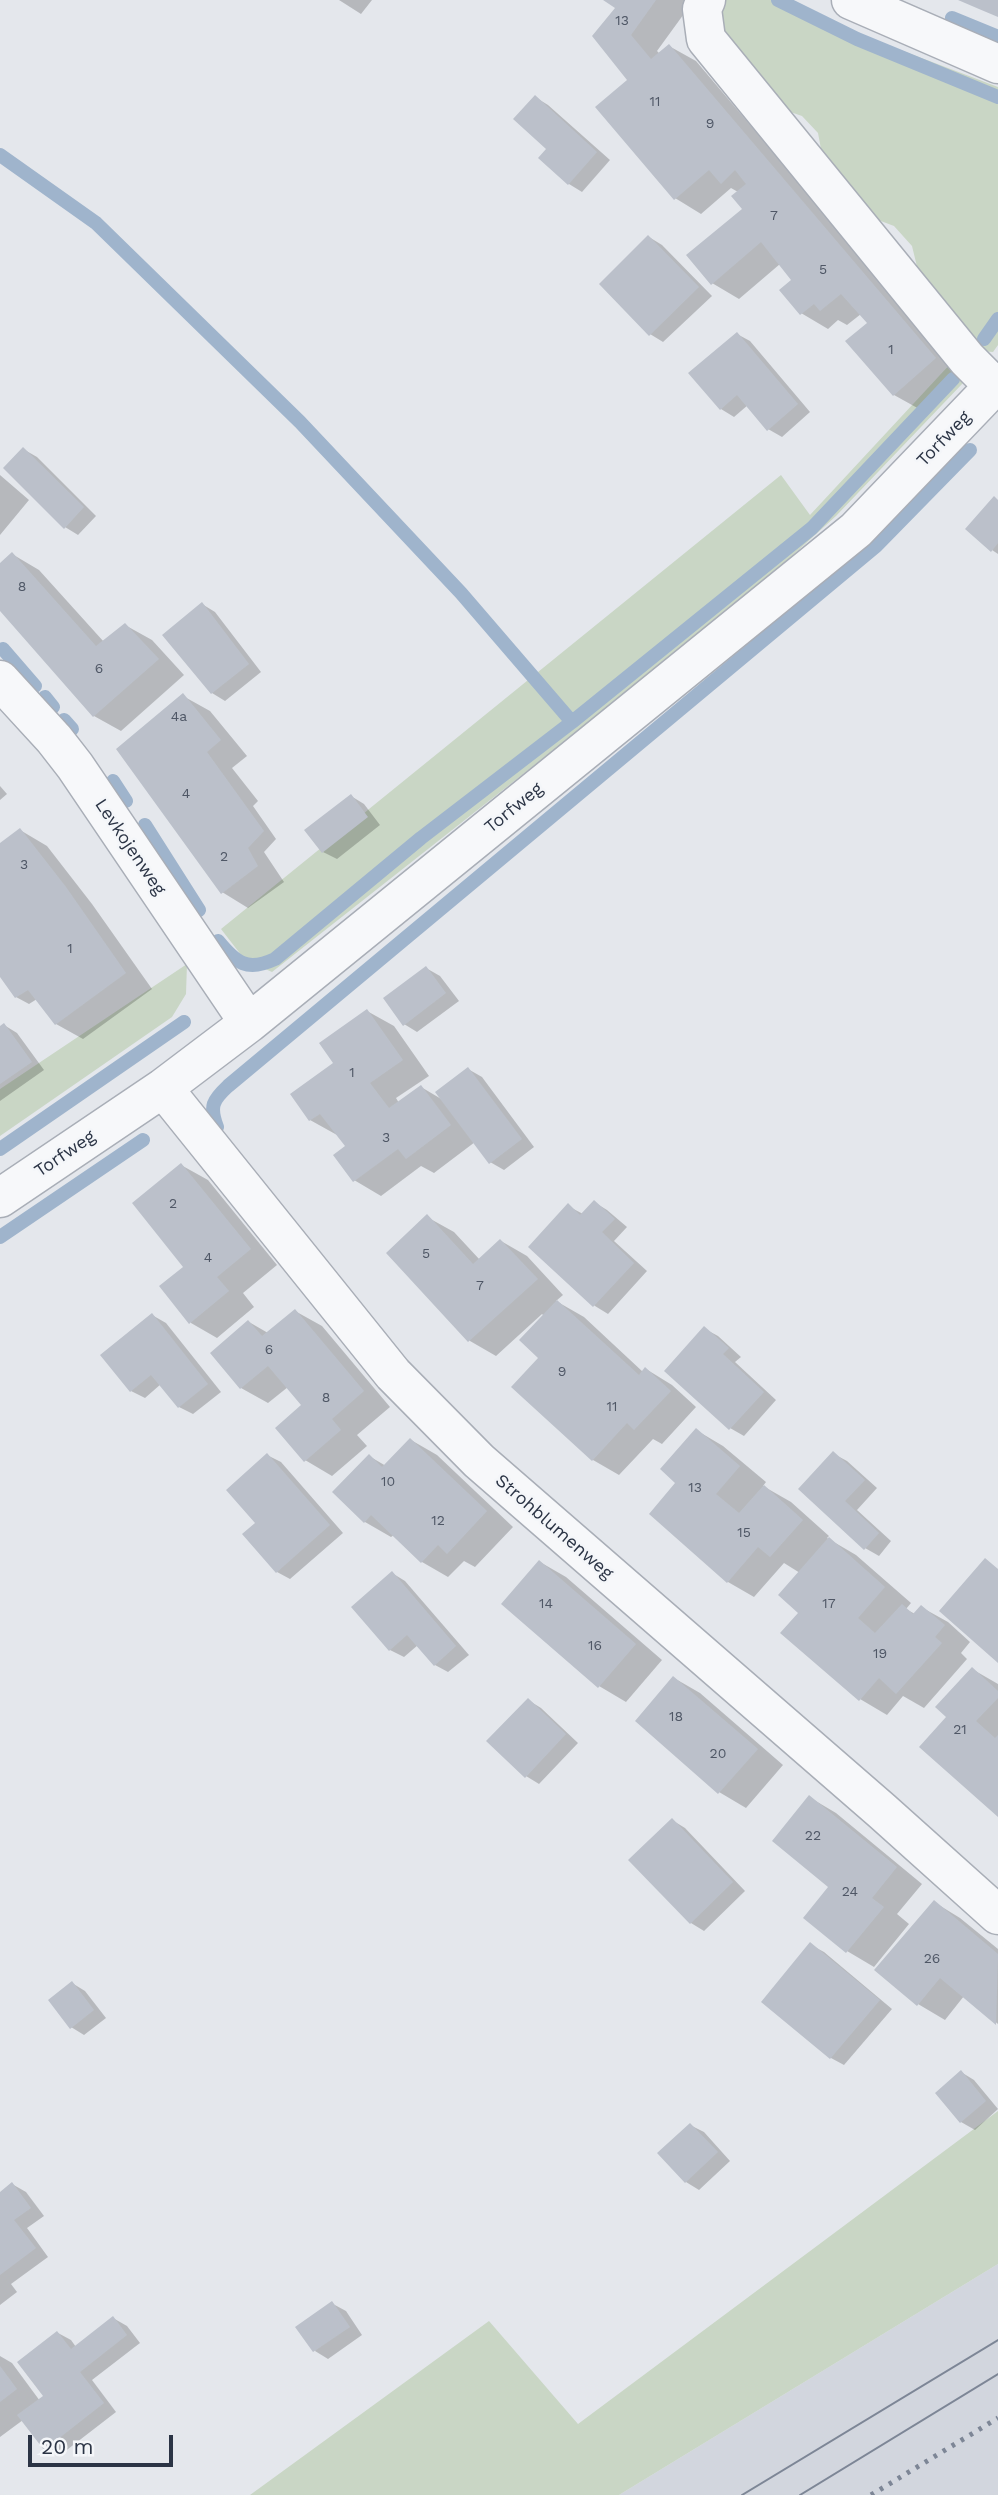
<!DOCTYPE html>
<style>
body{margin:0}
#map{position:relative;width:998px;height:2495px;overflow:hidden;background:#e4e7ec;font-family:"Work Sans",sans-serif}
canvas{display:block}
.scale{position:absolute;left:28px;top:2435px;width:145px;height:32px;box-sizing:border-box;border:4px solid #2b3445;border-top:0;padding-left:9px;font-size:21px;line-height:24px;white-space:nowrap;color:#2b3445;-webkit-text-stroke:5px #f4f6f9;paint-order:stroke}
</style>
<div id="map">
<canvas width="998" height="2495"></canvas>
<div class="scale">20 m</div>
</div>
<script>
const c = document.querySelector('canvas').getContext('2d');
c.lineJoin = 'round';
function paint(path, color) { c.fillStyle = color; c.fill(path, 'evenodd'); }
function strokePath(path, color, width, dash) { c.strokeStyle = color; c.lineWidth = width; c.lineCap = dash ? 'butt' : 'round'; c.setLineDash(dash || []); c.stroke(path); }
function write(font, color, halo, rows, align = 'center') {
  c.font = font + ' "Work Sans",sans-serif'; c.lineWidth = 5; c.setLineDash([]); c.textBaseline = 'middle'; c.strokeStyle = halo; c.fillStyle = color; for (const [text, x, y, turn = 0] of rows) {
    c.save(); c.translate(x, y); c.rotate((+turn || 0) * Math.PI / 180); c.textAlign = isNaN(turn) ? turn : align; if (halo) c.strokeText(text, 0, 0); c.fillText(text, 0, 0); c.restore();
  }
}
const built = new Path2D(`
 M998 2264V2495H619Z`);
const green = new Path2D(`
 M720 0H792L861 35 998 87V345L993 352 980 351 921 283 912 246 894 226 865 215 824 165 818 133 802 116 770 105 716 33Z
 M952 362 963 383 836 516 783 564 579 730 272 972 245 960 221 929 781 475 810 515Z
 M187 964 186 994 172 1017 0 1136V1089Z
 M998 2111V2264L619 2495H250L489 2321 578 2424Z`);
const shadow = new Path2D(`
 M339 0H372L361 14Z
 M606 0H694L657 51 660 54 669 46 696 61 961 374 921 410 894 395 869 324 861 314 847 325 838 320 828 329 801 313 793 280 780 264 739 299 712 283 744 209 738 192 731 188 701 214 675 198 629 80 617 8Z
 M535 97 548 105 610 160 582 192 569 184 540 158 548 149Z
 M649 237 662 245 712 296 663 342 650 334Z
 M737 334 750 341 810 412 782 437 768 429 748 405 734 417 721 409Z
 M23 449 37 457 96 516 78 535 65 527Z
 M0 475 29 500 0 535Z
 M998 501V554L992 550Z
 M12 554 39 570 104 642 125 625 152 640 184 675 121 731 94 716 0 609V565Z
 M202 604 215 612 261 672 225 701 212 693Z
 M183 696 210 711 247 756 232 768 258 801 253 806 276 839 264 852 284 882 248 908 222 892Z
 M0 786 7 794 0 800Z
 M351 796 364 804 380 825 337 859 323 852Z
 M20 830 47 846 92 904 152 989 83 1039 56 1024 37 999 29 1004 16 997 0 974V845Z
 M426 968 440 976 459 1001 417 1032 404 1024Z
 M367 1011 394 1026 429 1076 396 1098 399 1103 421 1087 443 1100 468 1069 482 1077 534 1147 504 1170 490 1162 475 1142 434 1173 421 1166 381 1196 354 1180 347 1147 337 1135 310 1120 335 1064Z
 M4 1025 17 1033 44 1070 0 1101V1028Z
 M181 1165 208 1180 277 1265 243 1293 254 1307 217 1338 191 1323Z
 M594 1202 607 1210 627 1227 614 1241 647 1271 608 1314 595 1306 530 1247 568 1206 583 1214Z
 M427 1217 454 1232 480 1260 501 1241 527 1256 563 1295 556 1301 584 1317 643 1372 646 1369 672 1385 696 1407 662 1444 653 1439 619 1475 593 1460 541 1358 544 1316 542 1314 496 1356 470 1341 389 1253Z
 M295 1311 322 1326 390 1407 357 1435 367 1446 332 1476 305 1460 304 1405 288 1387 268 1403 241 1388 212 1353 249 1322 268 1333Z
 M152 1315 166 1323 221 1392 193 1414 179 1407 161 1384 145 1398 131 1391Z
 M705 1329 718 1336 741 1357 735 1362 776 1400 744 1436 730 1428Z
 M696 1430 723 1446 766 1482 763 1486 791 1502 829 1536 827 1538 856 1555 911 1603 906 1609 915 1614 921 1607 948 1622 970 1642 961 1653 967 1659 924 1708 903 1696 887 1715 860 1699 800 1613V1573L784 1563 754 1597 728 1582 677 1482Z
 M411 1440 437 1455 513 1527 475 1567 464 1561 448 1577 422 1562 394 1535 391 1537 365 1522 334 1492 369 1456 386 1466Z
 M834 1454 847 1461 877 1488 857 1510 891 1541 879 1556 865 1548 801 1489Z
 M267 1455 281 1462 343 1533 290 1579 277 1572 257 1523Z
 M540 1562 566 1577 662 1660 626 1702 599 1686Z
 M392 1573 405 1581 469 1655 448 1672 435 1665 418 1645 404 1657 390 1650 354 1607Z
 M972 1669 998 1684V1814L949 1717Z
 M674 1678 700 1693 783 1765 746 1808 719 1792Z
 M528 1700 541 1708 578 1743 539 1784 526 1776Z
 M809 1797 836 1813 922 1884 897 1914 909 1924 874 1967 847 1951Z
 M672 1820 685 1828 745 1891 704 1931 691 1923Z
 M934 1902 960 1918 998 1949V2024L964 1996 945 2020 918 2004Z
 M811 1945 824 1952 892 2009 844 2065 831 2058 764 2001Z
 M72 1983 85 1991 106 2018 84 2035 71 2027Z
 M961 2072 974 2080 998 2109 975 2130 961 2122 937 2093Z
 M690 2125 704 2132 730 2161 699 2190 686 2182Z
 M12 2184 26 2192 44 2216 27 2228 48 2257 11 2284 17 2292 0 2305V2194Z
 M333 2304 346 2311 362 2335 328 2359 315 2351Z
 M113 2318 127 2326 140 2343 92 2380 116 2412 59 2456 45 2449 23 2420 0 2437V2356L12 2363 40 2401 45 2396 58 2333 71 2340 76 2347Z`);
const stream = new Path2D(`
 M778 0 857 39 998 97
 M952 18 996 36
 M0 155 96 223 300 422 461 593 572 722
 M984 339 998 319
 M3 649 35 686
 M45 697 53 707
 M64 720 72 729
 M113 781 126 801
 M145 825 199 910
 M218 941C236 963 247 972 275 959L421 838 572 722 812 528 953 379
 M217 1127C209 1106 213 1100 228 1086L876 546 970 450
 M0 1149 184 1022
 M0 1237 143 1140`);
const building = new Path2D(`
 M603 0H656L631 35 651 59 669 44 936 358 893 396 845 341 867 323 841 294 820 311 814 304 800 315 779 290 791 280 761 242 711 285 686 255 742 209 731 196 746 184 735 170 721 184 709 170 674 200 595 107 627 80 592 36 615 8Z
 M958 0H998V17L979 9Z
 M535 95 597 152 568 185 538 158 546 149 513 119Z
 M648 235 699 287 649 336 599 284Z
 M737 332 798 404 767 431 737 395 720 410 688 373Z
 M23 447 84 507 64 529 3 468Z
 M994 496 998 500V543L991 552 965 529Z
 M12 552 96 646 125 623 159 659 93 717 0 611V563Z
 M202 602 249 664 211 694 162 635Z
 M183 693 221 740 207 752 264 831 248 848 258 866 221 894 116 749Z
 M351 794 368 817 322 853 304 830Z
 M20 828 66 887 126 973 55 1025 28 990 15 998 0 977V843Z
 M426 966 446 993 403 1026 383 998Z
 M367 1009 403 1060 370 1083 389 1108 421 1085 451 1125 406 1159 398 1149 353 1182 333 1155 345 1146 320 1114 309 1121 290 1094 333 1063 319 1043Z
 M4 1023 32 1062 0 1084V1026Z
 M468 1067 522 1139 489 1164 435 1092Z
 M181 1163 251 1249 217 1277 229 1291 189 1324 159 1286 183 1267 132 1203Z
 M594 1200 615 1219 602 1232 634 1263 593 1307 528 1247 568 1203 580 1215Z
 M427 1214 473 1264 500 1239 538 1279 468 1342 386 1253Z
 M557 1300 639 1375 645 1367 671 1391 634 1430 627 1423 592 1461 511 1387 538 1358 519 1340Z
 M295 1309 364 1391 332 1419 341 1430 304 1462 275 1428 301 1405 268 1366 240 1389 210 1353 248 1320 262 1336Z
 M152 1313 208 1384 178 1408 151 1375 130 1392 100 1355Z
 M704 1326 729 1348 723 1354 764 1392 729 1430 664 1371Z
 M696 1428 740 1466 716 1494 739 1513 764 1485 803 1520 770 1557 758 1547 727 1583 649 1514 675 1483 660 1469Z
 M410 1438 487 1511 447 1554 438 1545 421 1563 371 1515 364 1523 332 1492 369 1454 382 1467Z
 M833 1451 865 1480 845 1501 879 1533 864 1550 798 1489Z
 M267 1453 330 1525 276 1573 242 1534 255 1523 226 1490Z
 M829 1537 885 1587 858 1618 875 1633 902 1604 913 1614 921 1605 945 1625 935 1637 942 1643 896 1694 879 1678 859 1701 780 1633 798 1613 778 1595Z
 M985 1558 998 1569V1663L939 1611Z
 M539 1560 636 1644 598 1688 501 1604Z
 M392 1571 456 1646 434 1666 407 1635 389 1651 351 1607Z
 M972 1667 998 1691V1698L976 1721 995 1738 998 1735V1817L919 1747 946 1717 935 1707Z
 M673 1676 758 1749 718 1794 635 1721Z
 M528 1698 566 1734 525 1778 486 1741Z
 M809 1795 897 1867 872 1898 884 1907 846 1953 803 1918 828 1887 772 1841Z
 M672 1818 733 1882 690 1924 628 1860Z
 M934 1900 998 1954 996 2025 940 1978 917 2006 874 1970Z
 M810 1942 880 2000 830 2059 761 2002Z
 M72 1981 94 2010 70 2029 48 2000Z
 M961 2070 986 2101 960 2123 935 2093Z
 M690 2123 718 2152 685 2183 657 2153Z
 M12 2182 31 2208 14 2220 36 2248 0 2275V2192Z
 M332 2301 350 2327 313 2352 295 2327Z
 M113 2316 127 2335 80 2372 104 2403 44 2450 17 2415 43 2396 17 2362 57 2331 71 2349Z
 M0 2366 17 2389 0 2402Z`);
const minor = new Path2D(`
 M706 0 702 9 706 39 967 359 998 390
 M851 0 998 64
 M0 680 54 739 75 766 249 1023
 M163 1088 393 1374 479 1461 882 1811 998 1915
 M0 1198 163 1088 249 1023 856 530 998 382`);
const tram = new Path2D(`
 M742 2495 998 2340
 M800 2495 998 2374`);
const rail = new Path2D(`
 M871 2495 998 2418`);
const numberNames = [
 ["13",622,21],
 ["11",655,102],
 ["9",710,124],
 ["7",774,216],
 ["5",823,270],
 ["1",891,350],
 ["8",22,587],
 ["6",99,669],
 ["4a",179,717],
 ["4",186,794],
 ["2",224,857],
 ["3",24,865],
 ["1",70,949],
 ["1",352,1073],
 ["3",386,1138],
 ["2",173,1204],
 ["5",426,1254],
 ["4",208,1258],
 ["7",480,1286],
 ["6",269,1350],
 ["9",562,1372],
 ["8",326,1398],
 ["11",612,1407],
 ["10",388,1482],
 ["13",695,1488],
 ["12",438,1521],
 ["15",744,1533],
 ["14",546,1604],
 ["17",829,1604],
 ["16",595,1646],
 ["19",880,1654],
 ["18",676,1717],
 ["21",960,1730],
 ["20",718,1754],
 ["22",813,1836],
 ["24",850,1892],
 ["26",932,1959]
];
const streetNames = [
 ["Torfweg",944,439,-46],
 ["Torfweg",514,808,-39],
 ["Levkojenweg",130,847,56],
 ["Torfweg",65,1154,-34],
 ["Strohblumenweg",554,1527,41]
];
paint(built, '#d2d6de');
paint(green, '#c9d6c5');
paint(shadow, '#0003');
strokePath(stream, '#9fb4cc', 14);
paint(building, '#bbc0ca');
strokePath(minor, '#a9aeb7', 41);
strokePath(minor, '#f7f8fa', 38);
strokePath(tram, '#7d8696', 2);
strokePath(rail, '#7d8696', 5, [3.5, 7]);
write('14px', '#4f5766', null, numberNames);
write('18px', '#2b3445', '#f4f6f9', streetNames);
</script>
